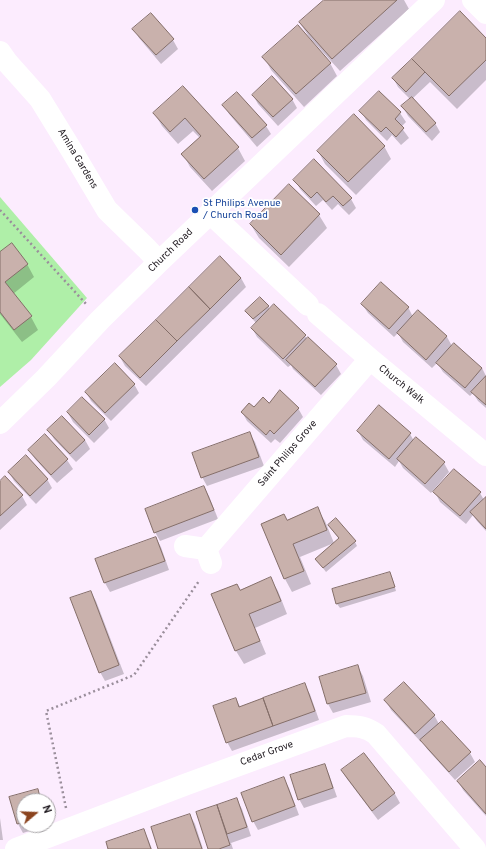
<!DOCTYPE html>
<style>
body{margin:0}
#map{position:relative;width:486px;height:849px;overflow:hidden;background:#fcecfe;font-family:Overpass,sans-serif}
canvas{display:block}
.north{position:absolute;left:16px;top:793px;width:40px;height:40px;box-sizing:border-box;background:#fff;border:1px solid #a6a3a6;border-radius:50%;rotate:71deg;font-size:11px;font-weight:700;line-height:16px;text-align:center;color:#201a20}
.north::after{content:'';display:block;margin:auto;width:14px;height:18px;background:#8b441f;clip-path:polygon(50% 0,100% 100%,50% 72%,0 100%)}
</style>
<div id="map">
<canvas width="486" height="849"></canvas>
<div class="north">N</div>
</div>
<script>
const c = document.querySelector('canvas').getContext('2d');
c.lineJoin = 'round';
function paint(path, color) { c.fillStyle = color; c.fill(path, 'evenodd'); }
function strokePath(path, color, width, dash) { c.strokeStyle = color; c.lineWidth = width; c.lineCap = dash ? 'butt' : 'round'; c.setLineDash(dash || []); c.stroke(path); }
function write(font, color, halo, rows, align = 'center') {
  c.font = font + ' Overpass,sans-serif'; c.lineWidth = 3.5; c.setLineDash([]); c.textBaseline = 'middle'; c.strokeStyle = halo; c.fillStyle = color; for (const [text, x, y, turn = 0] of rows) {
    c.save(); c.translate(x, y); c.rotate((+turn || 0) * Math.PI / 180); c.textAlign = isNaN(turn) ? turn : align; if (halo) c.strokeText(text, 0, 0); c.fillText(text, 0, 0); c.restore();
  }
}
const green = new Path2D(`
 M0 197 87 298 31 360 0 387Z`);
const shadow = new Path2D(`
 M326 0H404L409 9 340 71 309 37 300 23Z
 M134 29 173 40 178 49 161 64 139 38Z
 M486 39V80L457 109 430 82 412 99 435 123 440 132 432 141 408 116 403 107 410 99 398 87 393 78Z
 M264 57 330 63 337 76 304 107 271 70Z
 M183 87 238 148 245 161 212 191 190 167 183 154 200 138 193 131 178 144 162 126 154 113Z
 M379 92 400 113 406 122 401 127 409 138 401 145 392 135 387 141 366 120 361 111Z
 M253 95 292 99 297 108 278 126 258 104Z
 M224 105 266 126 271 134 257 147 229 114Z
 M384 146 391 159 356 195 325 164 318 151Z
 M295 180 351 199 356 208 349 215 338 204 332 210 323 200 316 206 300 189Z
 M319 215 327 228 289 267 259 238 251 225Z
 M0 253 27 264 34 277 13 294 31 317 38 330 22 342 0 314Z
 M241 278 246 287 146 386 125 366 120 357Z
 M362 304 408 307 413 317 419 311 447 337 452 346 482 368 486 376V408L478 401 473 393 470 396 443 372 437 363 432 368 403 342 398 333 394 337 368 313Z
 M268 306 270 310 305 336 307 339 336 365 341 374 321 395 293 369 291 365 288 367 257 337 252 328 256 323 249 315 247 311Z
 M134 384 139 393 111 421 91 401 86 392Z
 M269 404 298 408 303 417 280 443 275 439 271 443 247 421 242 412Z
 M379 407 410 434 414 441 416 439 444 463 449 472 431 493 403 468 399 461 395 467 363 440 358 431Z
 M68 413 104 419 109 428 94 443 73 422Z
 M49 430 85 440 90 449 76 462 54 439Z
 M249 433 255 442 264 466 207 486 202 477Z
 M45 435 67 460 73 469 57 483 35 459 29 450Z
 M454 470 480 493 484 500 486 499V531L477 521 473 515 466 524 440 502 435 492Z
 M9 472 47 479 52 488 36 504 14 481Z
 M0 482 22 496 27 505 0 530Z
 M204 487 209 496 218 519 160 541 155 532Z
 M317 509 325 521 334 543 300 557 311 584 292 592 285 579 262 524 287 521Z
 M329 526 355 542 357 546 326 572 319 563 339 539Z
 M156 538 161 547 169 570 110 592 105 583 96 560Z
 M392 577 396 591 340 608 337 604 333 589Z
 M270 578 278 591 287 614 255 628 266 654 244 664 236 651 213 595 240 591Z
 M91 592 96 601 124 674 105 681 100 672Z
 M358 667 363 676 371 702 333 713 328 704 320 678Z
 M304 685 310 694 319 720 232 751 227 742 236 699 241 708Z
 M386 701 434 715 439 724 470 753 475 762 455 780 427 749 422 741 421 742 391 710Z
 M364 754 395 794 400 803 378 820 347 779 342 771Z
 M324 765 329 774 337 797 304 808 299 799Z
 M486 769V816L463 790 458 781Z
 M284 779 289 788 299 815 258 830 253 821Z
 M37 790 43 801H24V825H42V827L23 833 18 824 10 798Z
 M237 800 242 809 251 836 231 843 233 849H209L197 813Z
 M190 815 195 824 203 849H159Z
 M0 818 3 840H0Z
 M143 830 148 839 152 849H109Z`);
const building = new Path2D(`
 M324 0H397L332 59 299 22Z
 M460 11 486 38V60L449 96 412 59Z
 M151 13 174 39 156 55 132 29Z
 M298 25 331 63 296 94 262 57Z
 M412 59 425 72 406 92 392 78Z
 M272 76 293 99 273 117 252 95Z
 M183 86 239 147 204 179 181 154 201 136 185 118 170 132 153 113Z
 M379 91 401 112 395 119 404 128 396 137 386 127 381 132 359 111Z
 M237 92 267 125 252 138 222 105Z
 M412 97 436 123 426 132 401 106Z
 M354 114 385 146 348 182 317 151Z
 M314 159 352 198 343 206 333 196 326 202 317 192 311 198 293 180Z
 M289 184 320 214 281 255 250 224Z
 M12 243 28 264 5 282 32 316 14 330 0 312V252Z
 M220 256 241 278 210 309 189 287Z
 M381 282 409 307 389 329 361 304Z
 M189 287 210 309 177 341 156 320Z
 M260 297 269 306 253 319 245 311Z
 M274 304 306 335 283 359 251 328Z
 M418 310 447 336 426 360 397 333Z
 M156 320 177 341 140 378 119 356Z
 M308 337 337 364 315 387 286 360Z
 M454 343 482 368 465 388 436 363Z
 M115 363 135 384 105 413 85 392Z
 M486 376V405L471 392Z
 M280 390 299 408 274 434 270 430 266 435 241 412 249 403 254 407 263 397 269 403Z
 M82 397 105 419 89 435 67 412Z
 M379 405 411 433 389 459 357 431Z
 M62 416 85 440 70 454 47 430Z
 M250 432 259 457 201 478 192 453Z
 M45 434 68 459 51 475 28 450Z
 M416 437 445 462 425 484 397 459Z
 M26 455 48 479 30 496 8 472Z
 M454 469 481 492 460 516 433 492Z
 M5 476 23 495 0 516V481Z
 M204 486 214 510 154 533 145 509Z
 M486 497V529L470 512Z
 M318 507 327 530 293 544 304 571 284 579 261 524 284 514 287 520Z
 M336 518 356 541 323 568 315 559 339 538 328 525Z
 M156 537 165 561 104 583 95 559Z
 M390 572 395 587 336 604 332 589Z
 M271 577 281 601 249 614 260 641 235 651 211 594 237 584 240 590Z
 M91 591 119 665 99 673 70 598Z
 M358 665 366 693 327 704 319 677Z
 M404 682 435 715 415 734 384 700Z
 M305 683 315 711 273 726 263 698Z
 M236 698 239 707 263 698 273 726 226 743 213 706Z
 M442 721 471 752 449 772 420 740Z
 M364 753 395 793 372 811 341 770Z
 M480 760 486 767V814L457 781Z
 M325 764 333 788 298 800 290 775Z
 M284 777 295 806 252 822 241 793Z
 M38 789 41 801H24V822L17 824 9 797Z
 M237 798 247 827 227 834 217 805Z
 M217 805 230 845 219 849H208L196 812Z
 M190 814 202 849H158L151 827Z
 M144 829 151 849H108L106 842Z`);
const path = new Path2D(`
 M0 210 87 305
 M66 808 46 711 134 675 199 581`);
const street = new Path2D(`
 M473 0 486 13
 M0 52 7 62 40 99 72 151 107 210 147 249 159 262
 M210 213 308 305
 M318 314 370 359 486 455
 M0 423 46 378 100 320 159 262 434 0
 M185 546 206 549 211 563
 M206 549 370 359
 M16 849 187 784 346 726C358 726 366 727 376 734L475 849`);
const markers = [
 [195,210,4,"#1a4fb4"]
];
const streetNames = [
 ["Amina Gardens",77,159,59],
 ["Church Road",171,251,-44],
 ["Church Walk",401,385,39],
 ["Saint Philips Grove",288,454,-49],
 ["Cedar Grove",267,754,-20]
];
const transitNames = [
 ["St Philips Avenue",203,204],
 ["/ Church Road",203,216]
];
paint(green, '#afefa8');
paint(shadow, '#0003');
paint(building, '#c9b1ac');
strokePath(building, '#846e69', 1);
strokePath(path, '#9a8e9b', 2.5, [2, 3]);
strokePath(street, '#fff', 22);
for (const [x, y, r, color] of markers) { const dot = new Path2D(); dot.arc(x, y, r, 0, 2 * Math.PI); c.fillStyle = color; c.fill(dot); strokePath(dot, '#fff', 1.5); }
write('10px', '#201a20', '#fff', streetNames);
write('10px', '#164399', '#fff', transitNames, 'left');
</script>
